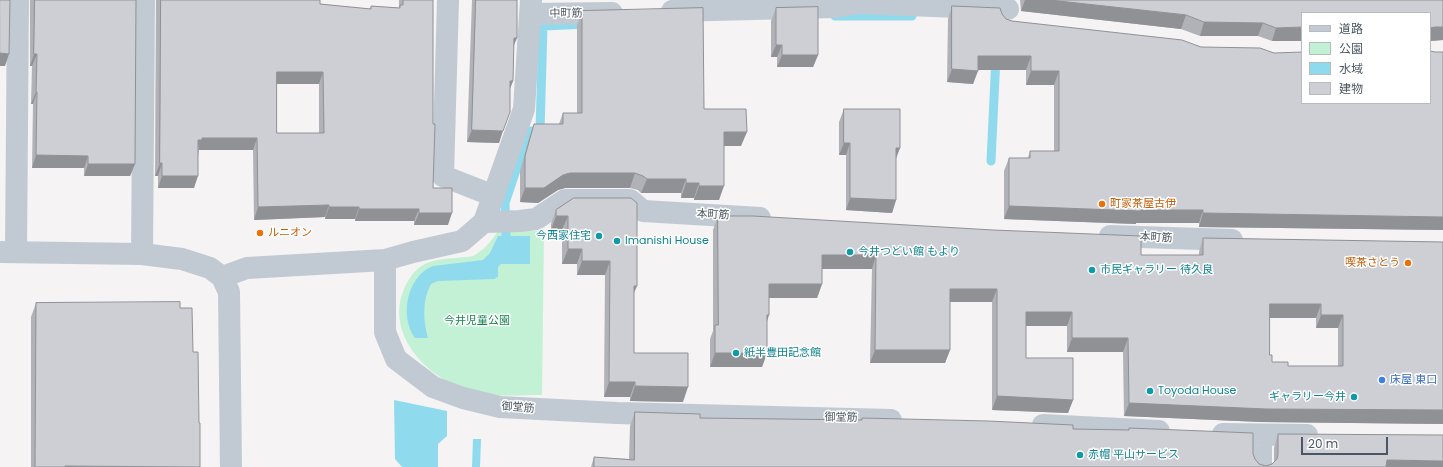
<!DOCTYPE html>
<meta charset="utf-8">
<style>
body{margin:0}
#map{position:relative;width:1443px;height:467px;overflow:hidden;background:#f5f3f3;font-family:Poppins,"Noto Sans JP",sans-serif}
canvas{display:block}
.legend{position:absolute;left:1301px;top:12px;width:130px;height:92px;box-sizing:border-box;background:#fff;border:1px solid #b7bbc0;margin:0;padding:5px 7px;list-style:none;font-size:12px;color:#4a5661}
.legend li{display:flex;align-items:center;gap:8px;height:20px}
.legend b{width:20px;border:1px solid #b7bbc0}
.scale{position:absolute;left:1301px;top:437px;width:87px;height:18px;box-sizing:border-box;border:2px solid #4a5661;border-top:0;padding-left:5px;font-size:12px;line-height:14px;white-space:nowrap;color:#4a5661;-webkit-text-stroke:3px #fff;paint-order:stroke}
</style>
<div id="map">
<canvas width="1443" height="467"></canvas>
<ul class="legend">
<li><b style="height:5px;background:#c1cad2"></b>道路</li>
<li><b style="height:11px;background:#c3f1d5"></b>公園</li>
<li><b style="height:11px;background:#90daee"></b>水域</li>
<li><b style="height:11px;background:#cdcfd5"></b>建物</li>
</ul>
<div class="scale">20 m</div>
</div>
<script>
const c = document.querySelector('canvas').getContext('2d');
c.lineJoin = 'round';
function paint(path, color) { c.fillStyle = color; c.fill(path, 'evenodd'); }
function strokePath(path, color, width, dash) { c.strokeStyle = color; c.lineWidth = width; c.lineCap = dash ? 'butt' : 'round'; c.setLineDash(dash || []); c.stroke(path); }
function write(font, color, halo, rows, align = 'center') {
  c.font = font + ' Poppins,"Noto Sans JP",sans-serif'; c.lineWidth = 3; c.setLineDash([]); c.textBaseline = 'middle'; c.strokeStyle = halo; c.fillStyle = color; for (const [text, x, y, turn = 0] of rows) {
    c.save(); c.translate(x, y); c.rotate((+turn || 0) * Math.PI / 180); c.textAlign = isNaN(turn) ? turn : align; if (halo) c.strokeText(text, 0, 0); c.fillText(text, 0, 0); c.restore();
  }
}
const green = new Path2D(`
 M498 231H544L542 395C519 395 489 398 467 390 426 377 385 334 404 289 407 282 413 272 420 267 432 258 449 259 464 257 467 257 472 257 475 255 485 249 492 240 498 231Z`);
const water = new Path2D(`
 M498 236H530V264H501L498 267V277L494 279 438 281 431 284C422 300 423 320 428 338H415C399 316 407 276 433 266L483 260 490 253Z
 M394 400 447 411V436L438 444V467H402L395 459Z
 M473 439H481L480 467H472Z`);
const stream = new Path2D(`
 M835 16H912
 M991 161 996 57
 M506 236 505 203 529 131H540L543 26 589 24`);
const minor = new Path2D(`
 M448 0 443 176 494 196
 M672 11 835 7 858 3 1008 9
 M531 14 612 13
 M484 222 520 221 536 219 565 200H630L643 211 760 218
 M1110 236 1232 240
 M16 251 18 0
 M142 254 144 0
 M385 260V332L396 359 433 387 463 398 500 407 617 413 891 420
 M222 277 247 268 385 260 413 252 462 241 484 222 524 109 531 0
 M1043 425 1159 431
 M1223 434 1307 435
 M1261 435V467`);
const tertiary = new Path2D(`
 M0 252 142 254 182 259 210 268 222 277 229 292 231 467`);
const wall = new Path2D(`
 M30 0H136L135 164 130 176H84V168H32L33 104H31L32 66H30Z
 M156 0H320V4L370 9 371 6 399 8V0H433V188L448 225H414V221H355V219H325V217L254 220 253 150H199L194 188H158V176H155ZM277 84H319V133H277Z
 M472 0H517L513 47V81L510 89 499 143 467 142Z
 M1020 0H1443V40L1430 41V13H1302L1272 41 1258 36H1200L1181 29 1021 11Z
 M952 6 1002 14 1006 19 1012 21 1201 47 1274 53 1443 52V230L1199 227V223H1136V224L1004 219V171L1009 158H1028L1030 151H1054V85H1026V70H978L973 84 947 82 948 19Z
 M776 8 818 55 813 67H777V57H771V21Z
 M582 11 704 109 741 146H724L719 200H694V198H681V193H641L638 190 630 188H565L558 190 538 203 520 202V171L529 138 534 124H559L563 113H577V25Z
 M844 109 900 148 896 159V200L892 213 846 210V155H839V122Z
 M574 198 634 292V353L683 402 630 401V397H604L605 275H577V264H562V230H551V224L556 210Z
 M718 216 1141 255H1199V252L1203 238 1443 242V424L1261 422 1124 416 1123 352H1067V326H1026V358L1073 400 1068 413 992 410V302H950V350L945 363H870L872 269H822V284L817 298H769L767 321V353L762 367H710V339L713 331V230ZM1270 318H1316V328H1338V366H1288L1272 362 1270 355Z
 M36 303 193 352 199 423 200 467H31V317Z
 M635 412 700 418 861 420 862 418 1073 429 1128 430 1129 428 1253 454 1255 459 1259 464 1266 466 1272 464 1274 463V448L1278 434 1443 467H591L594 457 629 459 630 426Z`);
const shadedWall = new Path2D(`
 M1025 0H1050L1186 15 1181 29 1021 11Z
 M1204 22 1263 23 1258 36H1200Z
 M1302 27V41H1272L1276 28Z
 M1435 27H1443V40L1430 41V28Z
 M514 38H517L512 50Z
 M776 45H782L777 57H771Z
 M0 53 9 54 5 66H0Z
 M34 54H37L32 66H30Z
 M782 55H818L813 67H777Z
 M978 56H1031L1026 70H973Z
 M952 69 978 71 973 84 947 82Z
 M1031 71H1059L1054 85H1026Z
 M277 72H323L319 84H273Z
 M510 81H513L508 93Z
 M36 92H37L33 104H31Z
 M472 130 503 131 499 143 467 142Z
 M724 132H747L741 146H719Z
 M202 138H257L253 150H199L198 140Z
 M844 143H850L846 155H839Z
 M896 148H900L895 160Z
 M36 155 88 156 84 168H32Z
 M160 163H162L158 176H155Z
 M88 164H135L130 176H84Z
 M570 173H635L630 188H565L558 190 538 203 520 202 525 188Z
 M162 176H198L194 188H158Z
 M647 179H686L681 193H641Z
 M686 183H699L694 198H681Z
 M699 186H724L719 200H694Z
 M850 198 896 200 892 213 846 210Z
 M329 205 325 217 254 220 258 207Z
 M1009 206 1203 210 1199 223H1136V224L1004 219Z
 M329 207H359L355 219H325Z
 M359 209H419L414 221H355Z
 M419 213H452L448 225H414Z
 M1203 213 1443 217V230L1199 227Z
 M556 216H568L562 230H551Z
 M568 249H582L577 264H562Z
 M822 255H876L872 269H817Z
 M582 261H610L605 275H577Z
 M769 284H822L817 298H765Z
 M634 286H637L631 300Z
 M950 289H997L992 302H945Z
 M1270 304H1321L1316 318H1265Z
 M1026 312H1072L1067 326H1022Z
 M767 315H769L765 328Z
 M1321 315H1343L1338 328H1316Z
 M1072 338H1128L1123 352H1067Z
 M875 350H950L945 363H870Z
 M715 353H767L762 367H710Z
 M609 382H635L630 397H604Z
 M635 386 688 387 683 402 630 401Z
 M997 396 1073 400 1068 413 992 410Z
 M1129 403 1443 410V424L1261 422 1124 416Z
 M1387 460 1443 461V467H1384Z
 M65 466 151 467H64Z`);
const building = new Path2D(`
 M0 0H10L9 54 0 53Z
 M35 0H136L135 164H88V156L36 155 37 92H36L37 54H34Z
 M161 0H320V4L371 9V6L400 8V5H403V0H433V124H435L433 188H452V213H419V209H359V207H329V205L258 207 257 138H202V140H198V176H162V163H160ZM277 72H323L324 133H277Z
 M476 0H517V38H514L513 81H510V112L503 131 472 130Z
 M1050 0H1443V27H1435L1430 28V13H1302V27L1276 28 1263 23 1204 22 1186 15Z
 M952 6 1000 8 1002 14 1006 19 1012 21 1182 40 1201 47 1260 48 1274 53 1302 52V103H1430V51L1435 52H1443V217L1203 213V210H1141V211L1009 206V158H1030V151H1059V71H1031V56H978V71L952 69Z
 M818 7V55H782V45H776V8Z
 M703 8 704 109H746L747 132H724V186H699V183H686V179H647L643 176 635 173H570L563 175 544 188H525V156L534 124H563V113H582V11Z
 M844 109H900V148H896V200L850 198V143H844Z
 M574 198H631L637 203V286H634V353H688V387L635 386V382H609L610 261H582V249H568V216H556V210Z
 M718 216H753L993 230 1141 236V255H1203V238L1443 242V410L1266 409 1129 403 1128 338H1072V312H1026V358H1073V400L997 396V289H950V350H875L876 255H822V284H769V315H767V353H715V325H718ZM1270 304H1321V315H1343V366H1288V362H1272V355H1270Z
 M180 302V308H192L193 352H198L199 423H200V467L65 466V467H35L36 303Z
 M635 412 700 414V418L862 420V418L988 421 1073 425V429L1129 430V428L1253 433V454L1255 459 1259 464 1266 466 1272 464 1277 459 1278 454V434L1443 435V461L1387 460 1386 467H594V457L634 460Z`);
const markers = [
 [1102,204,4,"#e8710a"],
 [260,233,4,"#e8710a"],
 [599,236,4,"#0f9aa8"],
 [617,241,4,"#0f9aa8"],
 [850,252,4,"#0f9aa8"],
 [1408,263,4,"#e8710a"],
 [1092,270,4,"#0f9aa8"],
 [736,353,4,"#0f9aa8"],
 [1382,380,4,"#3f7fe0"],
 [1150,391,4,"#0f9aa8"],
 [1354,397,4,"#0f9aa8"],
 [1080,455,4,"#0f9aa8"]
];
const streetNames = [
 ["中町筋",566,14,-1],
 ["本町筋",713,215,3],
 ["本町筋",1156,238,3],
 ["御堂筋",518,408,4],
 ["御堂筋",841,418,1]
];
const foodNames = [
 ["町家茶屋古伊",1110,204],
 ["ルニオン",268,233],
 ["喫茶さとう",1400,263,"right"]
];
const cultureNames = [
 ["今西家住宅",591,236,"right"],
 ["Imanishi House",625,241],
 ["今井つどい館 もより",858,252],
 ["市民ギャラリー 待久良",1100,270],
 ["紙半豊田記念館",744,353],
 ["Toyoda House",1158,391],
 ["ギャラリー今井",1346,397,"right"],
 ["赤帽 平山サービス",1088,455]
];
const parkNames = [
 ["今井児童公園",477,321]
];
const shopNames = [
 ["床屋 東口",1390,380]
];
paint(green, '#c3f1d5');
paint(water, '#90daee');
strokePath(stream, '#90daee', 9);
strokePath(minor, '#c1cad2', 22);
strokePath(tertiary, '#c1cad2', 22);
paint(wall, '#b0b2b7');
paint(shadedWall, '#909195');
paint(building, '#cdcfd5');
strokePath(building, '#909195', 1);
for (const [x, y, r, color] of markers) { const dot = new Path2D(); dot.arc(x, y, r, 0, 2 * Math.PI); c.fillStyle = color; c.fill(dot); strokePath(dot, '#fff', 1.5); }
write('11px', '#4a5661', '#fff', streetNames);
write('11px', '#c56008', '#fff', foodNames, 'left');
write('11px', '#0d838f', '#fff', cultureNames, 'left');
write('11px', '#17864f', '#fff', parkNames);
write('11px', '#366cbe', '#fff', shopNames, 'left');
</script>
